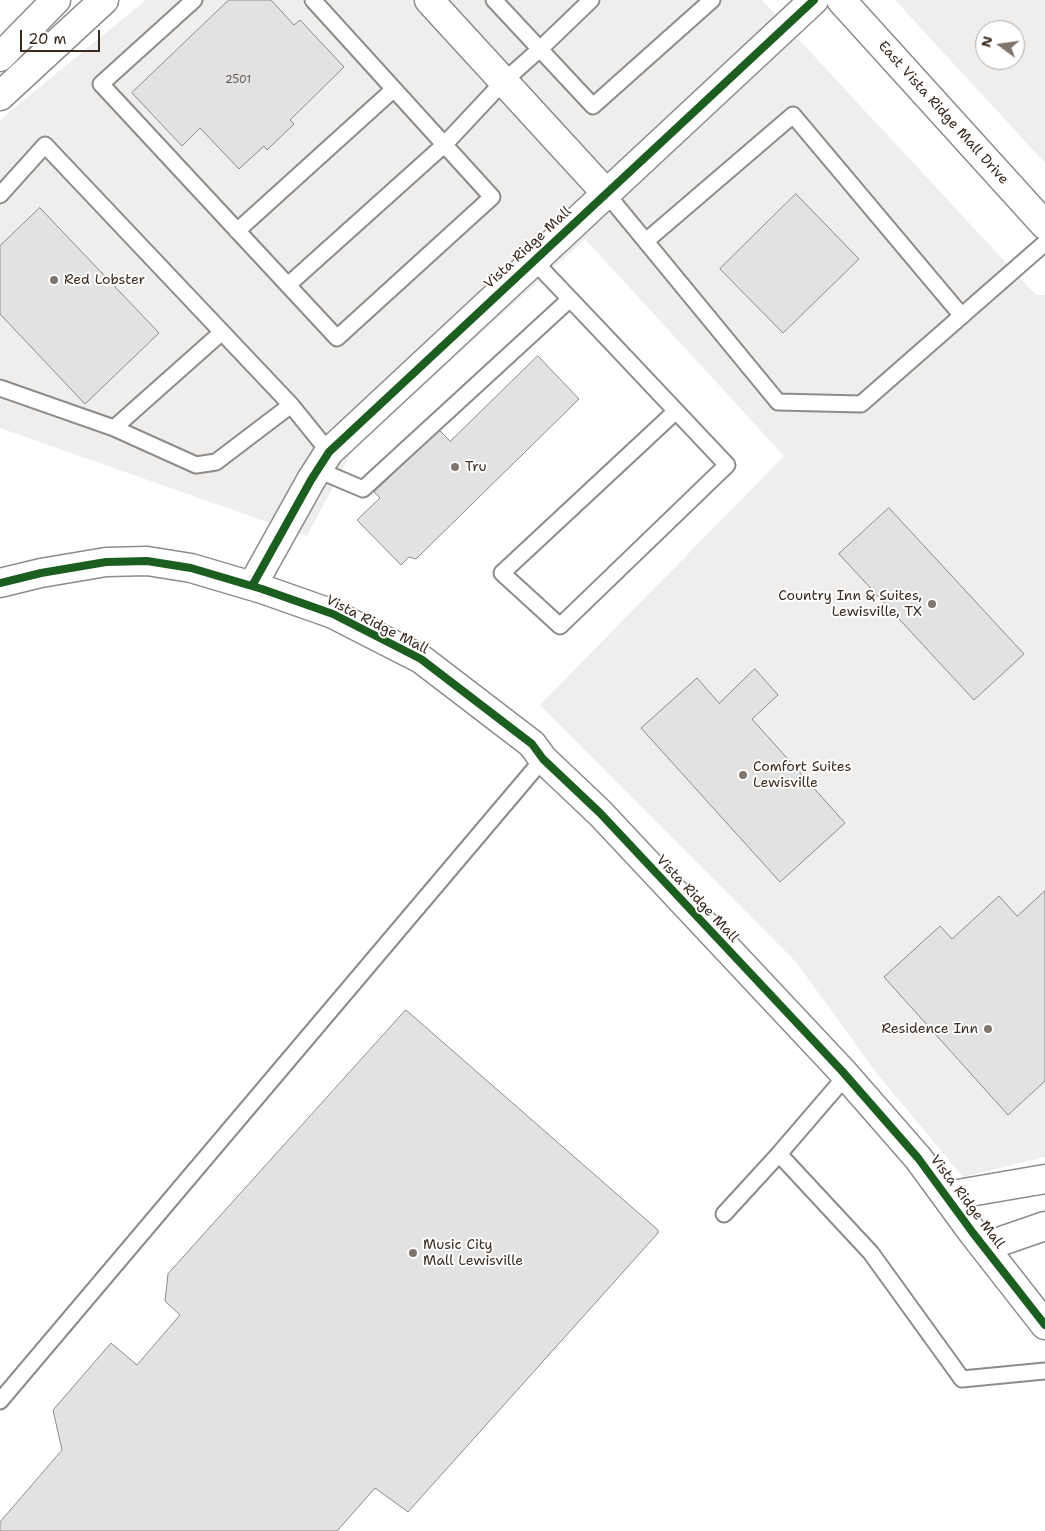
<!DOCTYPE html>
<style>
body{margin:0}
#map{position:relative;width:1045px;height:1531px;overflow:hidden;background:#fff;font-family:"Shantell Sans",sans-serif}
canvas{display:block}
.north{position:absolute;left:975px;top:20px;width:50px;height:50px;box-sizing:border-box;background:#fff;border:1px solid #b1aaa5;border-radius:50%;rotate:284deg;font-size:14px;font-weight:700;line-height:20px;text-align:center;color:#3b2a1e}
.north::after{content:'';display:block;margin:auto;width:18px;height:22px;background:#80756d;clip-path:polygon(50% 0,100% 100%,50% 72%,0 100%)}
.scale{position:absolute;left:20px;top:30px;width:80px;height:22px;box-sizing:border-box;border:2px solid #3b2a1e;border-top:0;padding-left:6px;font-size:15px;line-height:18px;white-space:nowrap;color:#3b2a1e;-webkit-text-stroke:4px #fff;paint-order:stroke}
</style>
<div id="map">
<canvas width="1045" height="1531"></canvas>
<div class="north">N</div>
<div class="scale">20 m</div>
</div>
<script>
const c = document.querySelector('canvas').getContext('2d');
c.lineJoin = 'round';
function paint(path, color) { c.fillStyle = color; c.fill(path, 'evenodd'); }
function strokePath(path, color, width, dash) { c.strokeStyle = color; c.lineWidth = width; c.lineCap = dash ? 'butt' : 'round'; c.setLineDash(dash || []); c.stroke(path); }
function write(font, color, halo, rows, align = 'center') {
  c.font = font + ' "Shantell Sans",sans-serif'; c.lineWidth = 4; c.setLineDash([]); c.textBaseline = 'middle'; c.strokeStyle = halo; c.fillStyle = color; for (const [text, x, y, turn = 0] of rows) {
    c.save(); c.translate(x, y); c.rotate((+turn || 0) * Math.PI / 180); c.textAlign = isNaN(turn) ? turn : align; if (halo) c.strokeText(text, 0, 0); c.fillText(text, 0, 0); c.restore();
  }
}
const built = new Path2D(`
 M146 0H762L1036 295H1045V1157L963 1177 878 1075 796 962 540 705 784 456 585 239 352 451 307 536 0 428V121L7 114Z
 M895 0H1045V163ZM985 30H1015V60H985Z`);
const building = new Path2D(`
 M229 0H271L294 25 300 20 344 67 290 120 294 124 267 150 264 146 239 169 200 128 182 146 132 93Z
 M796 194 859 259 783 333 720 269Z
 M40 208 159 333 85 404 0 314V246Z
 M538 356 579 399 416 559 409 557 401 565 357 520 380 498 374 492 439 430 450 441Z
 M889 508 1024 654 974 700 839 554Z
 M755 669 778 695 752 719 845 823 780 882 641 728 697 678 719 703Z
 M1045 891V1081L1008 1115 884 977 940 926 952 939 999 896 1017 916Z
 M406 1010 658 1230V1233L408 1512 375 1488 337 1531H0V1522L62 1450 53 1410 111 1343 137 1365 180 1315 165 1301 168 1274Z`);
const lane = new Path2D(`
 M194 0 101 84 337 338 492 197 313 0
 M494 0 593 106 712 0
 M606 193 778 402 861 404 1045 243
 M0 195 45 145 291 405 329 452
 M237 231 394 89
 M646 241 793 115 962 316
 M533 260C598 328 663 397 727 465L560 626 502 573 676 411
 M288 285 444 145 504 81 540 49 591 0
 M0 388 114 428 222 332
 M114 428 196 465 216 462 291 405
 M318 470 363 489 570 299
 M779 1154 871 1253 962 1379 1045 1371
 M724 1214 779 1154 846 1076
 M0 1401 543 759`);
const street = new Path2D(`
 M429 0 606 193
 M0 583 41 573 106 562 147 561 191 568 262 589 333 614 421 659 532 744 543 759 600 813 842 1071 918 1158 973 1233 1045 1325
 M252 586 311 480 329 452 814 0
 M946 1196 1045 1179
 M984 1247 1045 1226`);
const secondary = new Path2D(`
 M841 0 1045 225
 M0 96 104 0`);
const highway = new Path2D(`
 M0 57 56 0`);
const cycleway = new Path2D(`
 M0 583 41 573 106 562 147 561 191 568 262 589 333 614 421 659 532 744 543 759 600 813 842 1071 918 1158 973 1233 1045 1325
 M252 586 311 480 329 452 814 0`);
const markers = [
 [54,280,5,"#80756d"],
 [455,467,5,"#80756d"],
 [932,604,5,"#80756d"],
 [743,775,5,"#80756d"],
 [988,1029,5,"#80756d"],
 [413,1253,5,"#80756d"]
];
const numberNames = [
 ["2501",238,80]
];
const streetNames = [
 ["East Vista Ridge Mall Drive",943,113,48],
 ["Vista Ridge Mall",528,248,-43],
 ["Vista Ridge Mall",377,625,27],
 ["Vista Ridge Mall",697,899,47],
 ["Vista Ridge Mall",967,1202,53]
];
const poiNames = [
 ["Red Lobster",64,280],
 ["Tru",465,467],
 ["Country Inn & Suites,",922,596,"right"],
 ["Lewisville, TX",922,612,"right"],
 ["Comfort Suites",753,767],
 ["Lewisville",753,783],
 ["Residence Inn",978,1029,"right"],
 ["Music City",423,1245],
 ["Mall Lewisville",423,1261]
];
paint(built, '#efeeed');
paint(building, '#e3e2e2');
strokePath(building, '#8e8b88', 1);
strokePath(lane, '#8e8b88', 19);
strokePath(street, '#8e8b88', 31);
strokePath(secondary, '#8e8b88', 31);
strokePath(highway, '#8e8b88', 31);
strokePath(lane, '#fff', 15);
strokePath(street, '#fff', 28);
strokePath(secondary, '#fff', 28);
strokePath(highway, '#fff', 28);
strokePath(cycleway, '#1b5e20', 8);
for (const [x, y, r, color] of markers) { const dot = new Path2D(); dot.arc(x, y, r, 0, 2 * Math.PI); c.fillStyle = color; c.fill(dot); strokePath(dot, '#fff', 2); }
write('11px', '#65584f', null, numberNames);
write('14px', '#3b2a1e', '#fff', streetNames);
write('14px', '#3b2a1e', '#fff', poiNames, 'left');
</script>
